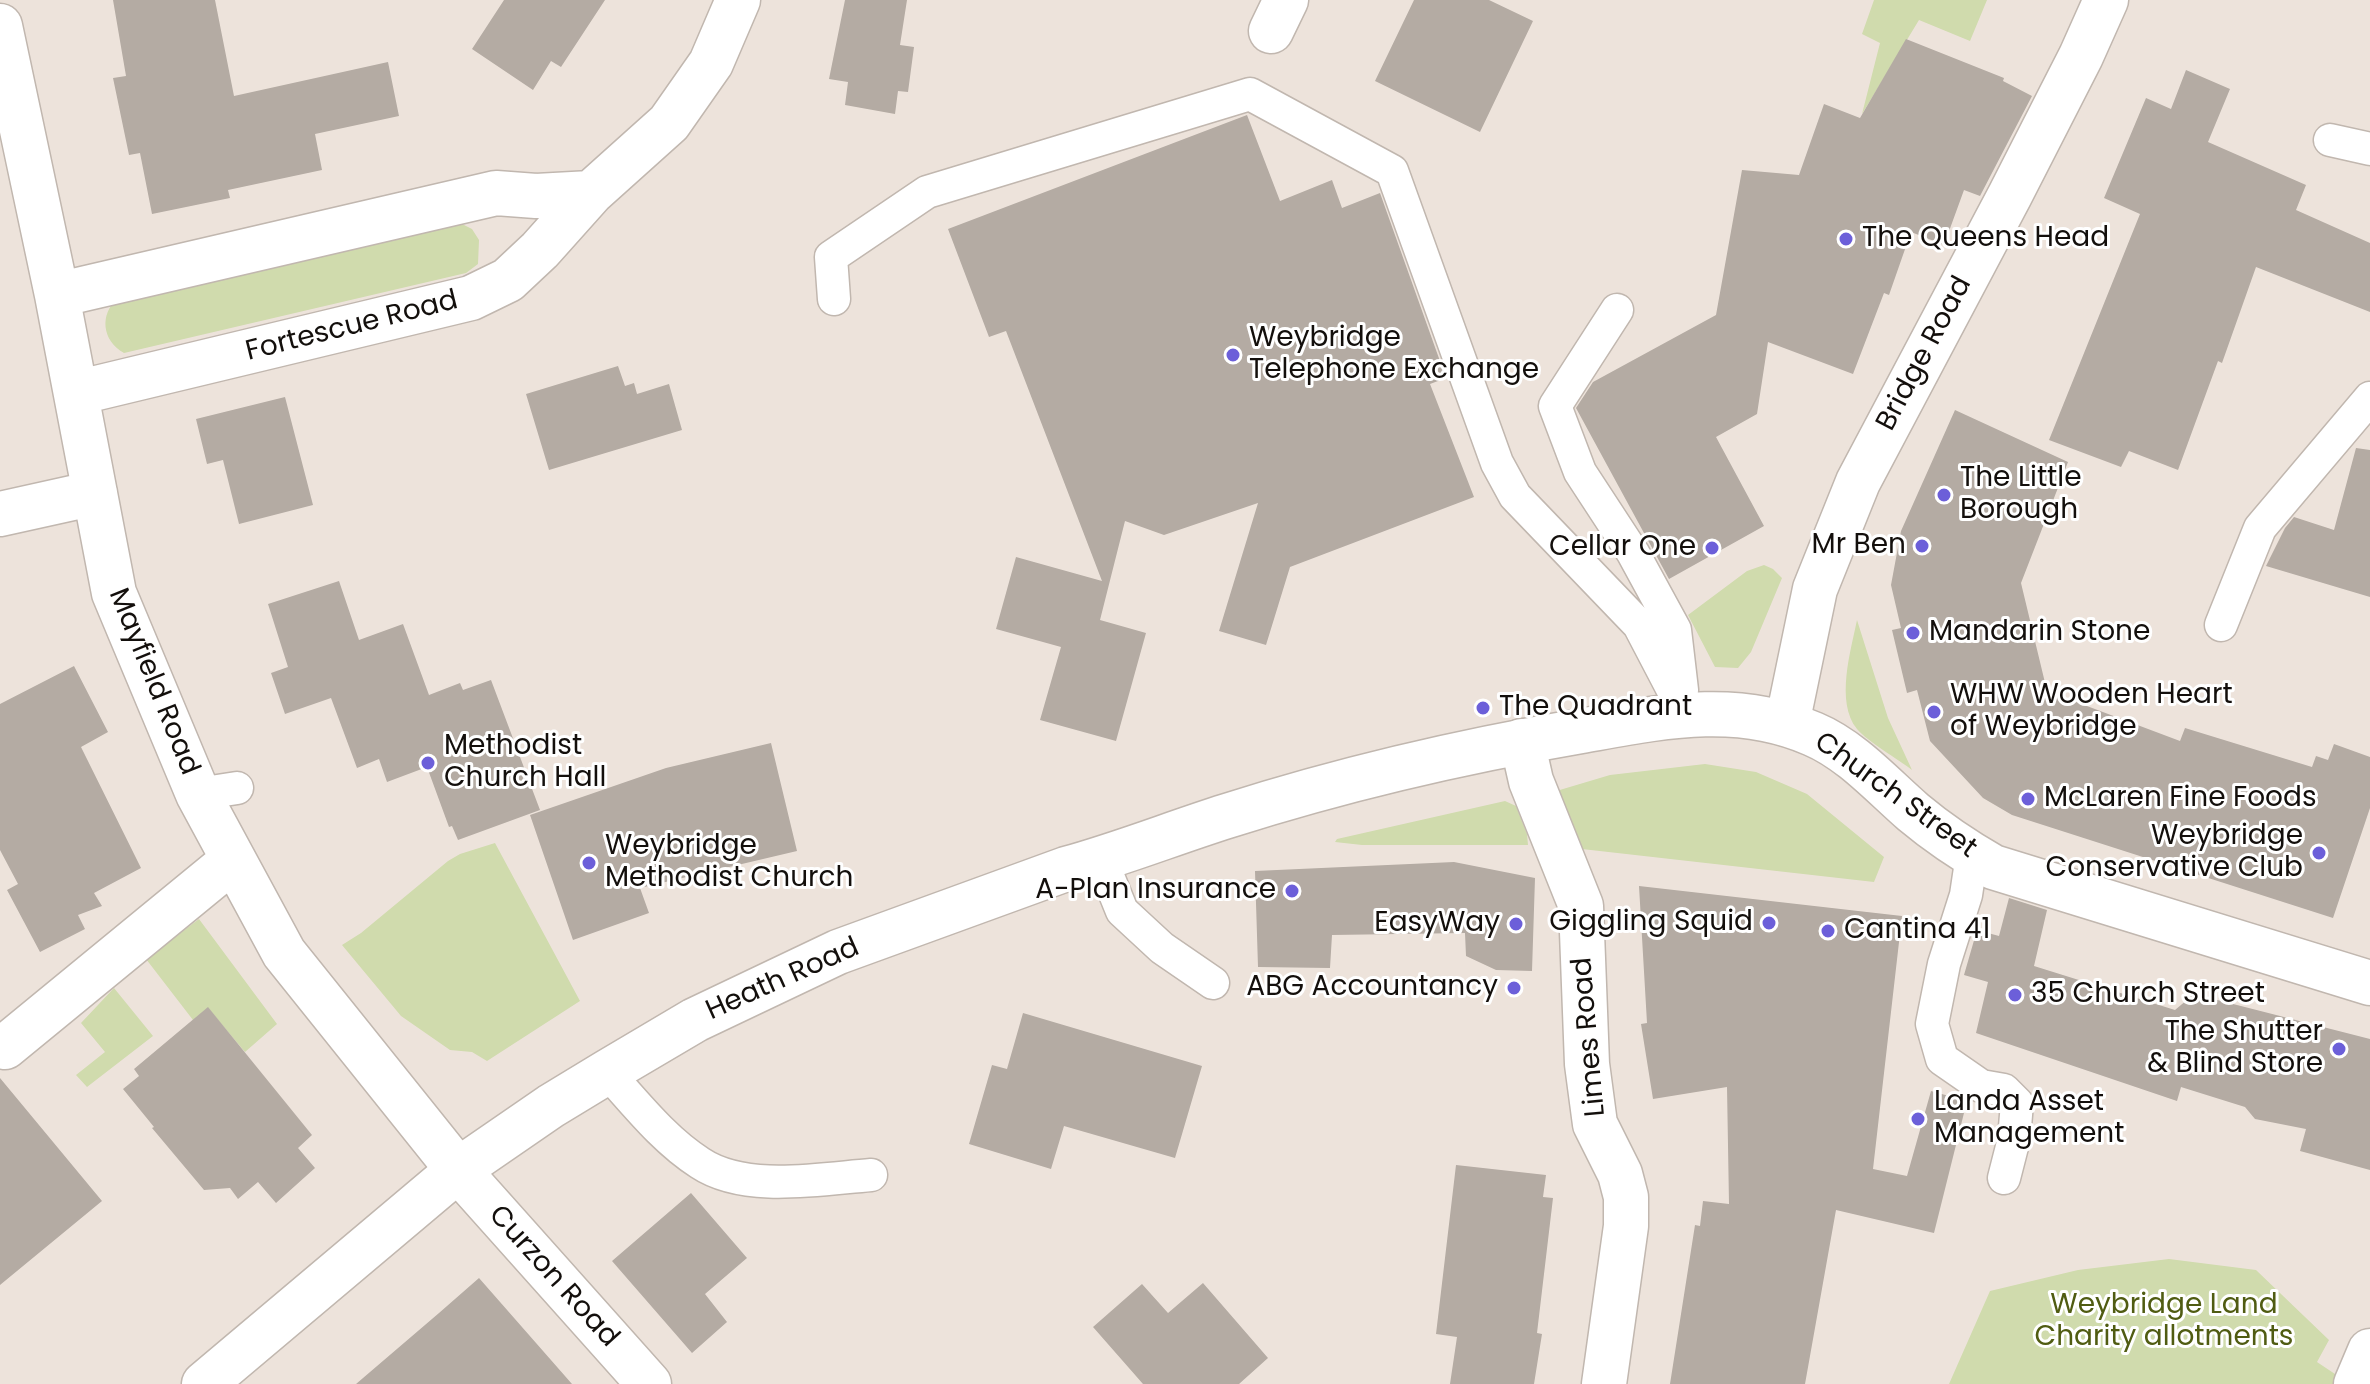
<!DOCTYPE html>
<style>
body{margin:0}
canvas{display:block;background:#ede3db}
</style>
<canvas width="2370" height="1384"></canvas>
<script>
const c = document.querySelector('canvas').getContext('2d');
c.lineJoin = 'round';
function paint(path, color) { c.fillStyle = color; c.fill(path, 'evenodd'); }
function strokePath(path, color, width, dash) { c.strokeStyle = color; c.lineWidth = width; c.lineCap = dash ? 'butt' : 'round'; c.setLineDash(dash || []); c.stroke(path); }
function write(font, color, halo, rows, align = 'center') {
  c.font = font + ' Poppins,sans-serif'; c.lineWidth = 6; c.setLineDash([]); c.textBaseline = 'middle'; c.strokeStyle = halo; c.fillStyle = color; for (const [text, x, y, turn = 0] of rows) {
    c.save(); c.translate(x, y); c.rotate((+turn || 0) * Math.PI / 180); c.textAlign = isNaN(turn) ? turn : align; if (halo) c.strokeText(text, 0, 0); c.fillText(text, 0, 0); c.restore();
  }
}
const green = new Path2D(`
 M1874 0H1987L1970 41 1919 20 1862 114 1880 43 1862 34Z
 M458 222 472 229 479 240 478 264 466 273 124 353C102 341 99 314 118 298Z
 M1764 565 1773 569 1782 578 1751 652 1738 668 1715 667 1688 615 1747 571Z
 M1857 620 1888 718 1912 770C1898 759 1868 742 1857 729 1835 702 1851 650 1857 620Z
 M1705 764 1756 772 1807 794 1884 857 1874 882 1573 848 1553 792 1610 775Z
 M1505 801 1516 806 1527 834 1528 845H1362L1335 842 1337 839Z
 M495 843 580 1001 487 1061 472 1052 450 1050 401 1016 342 945 361 933 448 861 460 854Z
 M199 919 277 1024 245 1052 208 1008 193 1020 146 959Z
 M114 988 153 1036 87 1087 76 1075 105 1052 81 1023Z
 M2169 1259 2256 1270 2329 1340 2317 1362 2338 1376 2335 1384H1949L1990 1291 2078 1270Z`);
const building = new Path2D(`
 M113 0H215L234 96 388 62 399 116 315 134 322 170 228 190 230 198 152 214 140 153 129 155 113 78 126 76Z
 M504 0H605L561 67 551 61 533 90 472 49Z
 M845 0H907L900 45 914 47 908 92 898 91 895 114 845 105 848 82 829 79Z
 M1414 0H1489L1533 21 1480 132 1375 81Z
 M1906 39 2004 78 2003 81 2032 96 1980 196 1964 190 1944 245 1911 232 1889 295 1884 293 1853 374 1768 342 1757 414 1716 437 1764 526 1669 579 1576 408 1593 382 1716 315 1742 170 1799 175 1824 104 1860 118Z
 M2186 70 2230 89 2208 142 2306 185 2296 210 2370 243V312L2256 267 2222 363 2218 361 2178 470 2129 451 2121 467 2049 440 2140 214 2104 198 2146 98 2171 109Z
 M1247 115 1280 201 1332 180 1342 208 1380 193 1446 378 1430 384 1474 497 1290 567 1266 645 1219 631 1258 503 1164 535 1125 521 1100 620 1146 633 1116 741 1040 720 1061 647 996 629 1016 557 1102 581 1006 331 989 337 948 229Z
 M618 366 625 386 634 383 637 394 669 384 682 430 549 470 526 394Z
 M285 397 313 505 239 524 223 460 207 464 196 419Z
 M1955 410 2068 462 2021 583 2047 691 2180 741 2185 728 2312 767 2316 756 2328 760 2334 744 2370 757V808L2333 918 2012 815 1983 798 1930 741 1917 690 1907 693 1892 630 1901 628 1891 585 1901 531Z
 M2356 448 2370 450V597L2266 566 2285 528 2294 517 2334 530Z
 M339 581 359 640 403 624 429 695 460 683 463 690 491 680 540 810 458 840 452 826 449 827 427 767 387 782 379 759 357 768 331 698 285 714 271 673 288 667 268 604Z
 M74 666 108 732 81 747 141 868 94 893 102 906 78 915 85 929 40 952 7 890 18 884 0 850V704Z
 M771 743 797 851 640 888 649 913 573 940 530 815 666 768Z
 M1454 862 1535 878 1532 971 1496 970 1466 956 1465 933 1332 935 1330 968 1258 967 1255 871Z
 M1639 886 1902 916 1873 1169 1907 1176 1931 1091 1967 1101 1934 1233 1836 1210 1805 1384H1670L1695 1225 1700 1226 1703 1201 1729 1204 1727 1087 1653 1099 1641 1024 1647 1023Z
 M2009 898 2047 910 2034 966 2175 1010 2194 994 2370 1039V1170L2300 1151 2306 1129 2255 1119 2245 1107 2181 1087 2177 1101 1976 1033 1988 982 1964 975 1977 930 1999 936Z
 M208 1007 312 1135 298 1148 315 1168 276 1203 258 1182 238 1199 230 1188 204 1190 152 1128 154 1127 123 1089 139 1076 134 1069Z
 M1023 1013 1202 1066 1175 1158 1064 1126 1051 1169 969 1144 992 1065 1007 1069Z
 M0 1078 102 1201 0 1285Z
 M1456 1165 1546 1175 1543 1197 1553 1198 1537 1333 1542 1334 1534 1384H1450L1457 1337 1436 1334Z
 M691 1193 747 1258 705 1294 727 1322 692 1353 612 1261Z
 M479 1278 572 1384H356L439 1313Z
 M1203 1283 1268 1358 1239 1384H1143L1093 1327 1142 1284 1168 1313Z`);
const service = new Path2D(`
 M2330 140 2370 149
 M834 299 831 257 927 192 1250 94 1392 171 1497 463 1515 496 1639 625 1685 713
 M1617 310 1555 406 1580 472 1633 553 1675 630 1682 690
 M2221 625 2260 528 2370 398
 M198 794 237 788
 M1972 855 1966 895 1944 964 1932 1024 1942 1059 1981 1086 2004 1090 2017 1103 2014 1139 2004 1178
 M1101 859 1122 911 1162 948 1213 983
 M607 1072C636 1104 664 1140 700 1163 745 1193 820 1179 871 1175`);
const minor = new Path2D(`
 M0 26 57 295 114 593 198 794 284 953 458 1170 649 1384
 M1271 31 1286 0
 M57 295 496 193 536 196 591 193
 M76 393 471 298 508 280 540 250 591 193 669 123 711 63 738 0
 M0 514 95 493
 M1522 741 1531 781 1581 906 1587 1064 1595 1124 1620 1174 1626 1197V1226L1604 1384
 M5 1047 233 860
 M2356 1384 2370 1351`);
const tertiary = new Path2D(`
 M1787 724 1815 589 1858 482 2010 195 2081 56 2106 0`);
const secondary = new Path2D(`
 M204 1384 458 1170 551 1106 607 1072 695 1020 838 952 1066 869C1121 854 1173 833 1227 816 1340 780 1464 751 1581 731 1660 717 1736 700 1813 734 1851 750 1882 785 1913 812 1938 833 1965 851 1993 867L2370 983`);
const markers = [
 [1846,239,8,"#6c5fd9"],
 [1233,355,8,"#6c5fd9"],
 [1944,495,8,"#6c5fd9"],
 [1922,546,8,"#6c5fd9"],
 [1712,548,8,"#6c5fd9"],
 [1913,633,8,"#6c5fd9"],
 [1483,708,8,"#6c5fd9"],
 [1934,712,8,"#6c5fd9"],
 [428,763,8,"#6c5fd9"],
 [2028,799,8,"#6c5fd9"],
 [2319,853,8,"#6c5fd9"],
 [589,863,8,"#6c5fd9"],
 [1292,891,8,"#6c5fd9"],
 [1769,923,8,"#6c5fd9"],
 [1516,924,8,"#6c5fd9"],
 [1828,931,8,"#6c5fd9"],
 [1514,988,8,"#6c5fd9"],
 [2015,995,8,"#6c5fd9"],
 [2339,1049,8,"#6c5fd9"],
 [1918,1119,8,"#6c5fd9"]
];
const poiNames = [
 ["The Queens Head",1862,239],
 ["Weybridge",1249,339],
 ["Telephone Exchange",1249,371],
 ["The Little",1960,479],
 ["Borough",1960,511],
 ["Mr Ben",1906,546,"right"],
 ["Cellar One",1696,548,"right"],
 ["Mandarin Stone",1929,633],
 ["WHW Wooden Heart",1950,696],
 ["of Weybridge",1950,728],
 ["The Quadrant",1499,708],
 ["Methodist",444,747],
 ["Church Hall",444,779],
 ["McLaren Fine Foods",2044,799],
 ["Weybridge",2303,837,"right"],
 ["Conservative Club",2303,869,"right"],
 ["Weybridge",605,847],
 ["Methodist Church",605,879],
 ["A-Plan Insurance",1276,891,"right"],
 ["Giggling Squid",1753,923,"right"],
 ["EasyWay",1500,924,"right"],
 ["Cantina 41",1844,931],
 ["ABG Accountancy",1498,988,"right"],
 ["35 Church Street",2031,995],
 ["The Shutter",2323,1033,"right"],
 ["& Blind Store",2323,1065,"right"],
 ["Landa Asset",1934,1103],
 ["Management",1934,1135]
];
const streetNames = [
 ["Fortescue Road",352,327,-14],
 ["Bridge Road",1925,354,-62],
 ["Mayfield Road",153,682,68],
 ["Church Street",1895,796,36],
 ["Heath Road",783,980,-24],
 ["Limes Road",1590,1037,-95],
 ["Curzon Road",553,1277,48]
];
const parkNames = [
 ["Weybridge Land",2164,1306],
 ["Charity allotments",2164,1338]
];
paint(green, '#d0dbad');
paint(building, '#b4aba3');
strokePath(service, '#c1b7af', 35);
strokePath(minor, '#c1b7af', 47);
strokePath(tertiary, '#c1b7af', 47);
strokePath(secondary, '#c1b7af', 47);
strokePath(service, '#fff', 32);
strokePath(minor, '#fff', 44);
strokePath(tertiary, '#fff', 44);
strokePath(secondary, '#fff', 44);
for (const [x, y, r, color] of markers) { const dot = new Path2D(); dot.arc(x, y, r, 0, 2 * Math.PI); c.fillStyle = color; c.fill(dot); strokePath(dot, '#fff', 3); }
write('28px', '#130f0c', '#fff', poiNames, 'left');
write('28px', '#130f0c', '#fff', streetNames);
write('28px', '#505c12', '#fff', parkNames);
</script>
